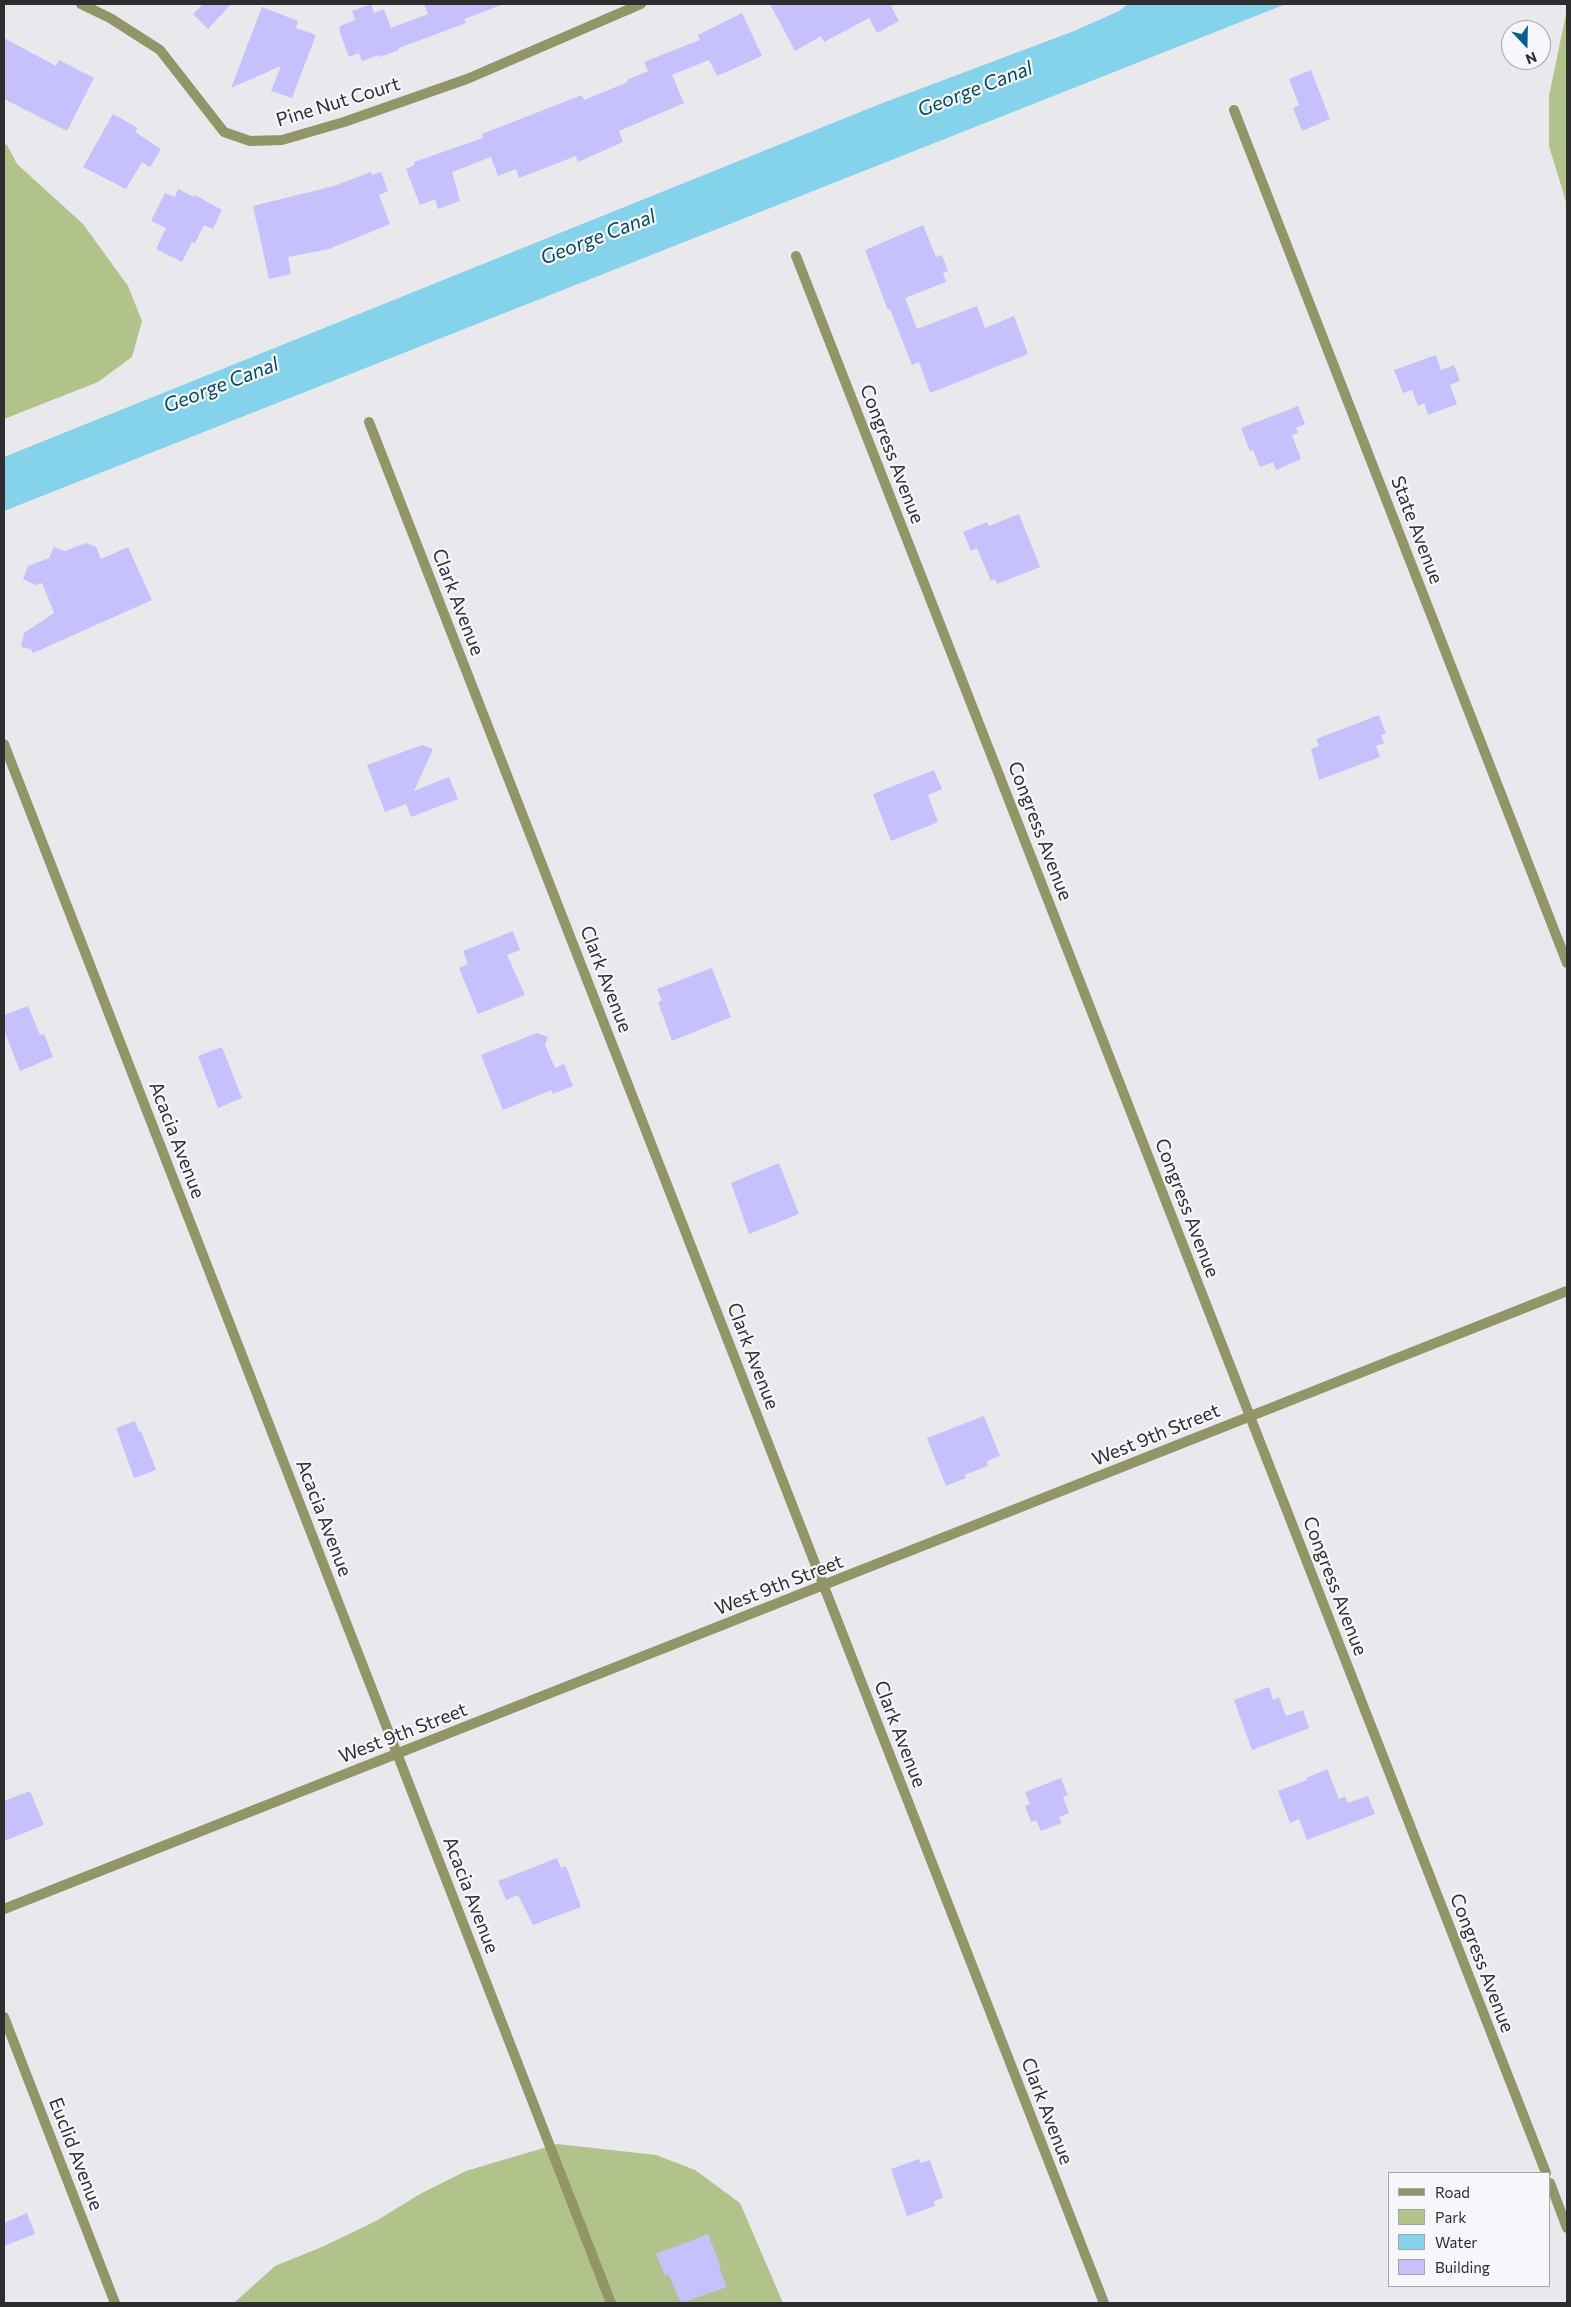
<!DOCTYPE html>
<style>
body{margin:0}
#map{position:relative;width:1571px;height:2307px;overflow:hidden;background:#e9e8ed;font-family:Commissioner,sans-serif}
canvas{display:block}
.frame{position:absolute;inset:0;border:5px solid #2e2e30;pointer-events:none}
.legend{position:absolute;left:1388px;top:2172px;width:162px;height:115px;box-sizing:border-box;background:#f6f6fb;border:1px solid #a6a6aa;margin:0;padding:6px 9px;list-style:none;font-size:15px;color:#2e2e30}
.legend li{display:flex;align-items:center;gap:10px;height:25px}
.legend b{width:25px;border:1px solid #a6a6aa}
.north{position:absolute;left:1501px;top:20px;width:50px;height:50px;box-sizing:border-box;background:#f6f6fb;border:1px solid #a6a6aa;border-radius:50%;rotate:159deg;font-size:14px;font-weight:700;line-height:20px;text-align:center;color:#2e2e30}
.north::after{content:'';display:block;margin:auto;width:18px;height:22px;background:#006090;clip-path:polygon(50% 0,100% 100%,50% 72%,0 100%)}
</style>
<div id="map">
<canvas width="1571" height="2307"></canvas>
<div class="frame"></div>
<ul class="legend">
<li><b style="height:6px;background:#919567"></b>Road</li>
<li><b style="height:14px;background:#b1c28b"></b>Park</li>
<li><b style="height:14px;background:#84d3ea"></b>Water</li>
<li><b style="height:14px;background:#c6c0fd"></b>Building</li>
</ul>
<div class="north">N</div>
</div>
<script>
const c = document.querySelector('canvas').getContext('2d');
c.lineJoin = 'round';
function paint(path, color) { c.fillStyle = color; c.fill(path, 'evenodd'); }
function strokePath(path, color, width, dash) { c.strokeStyle = color; c.lineWidth = width; c.lineCap = dash ? 'butt' : 'round'; c.setLineDash(dash || []); c.stroke(path); }
function write(font, color, halo, rows, align = 'center') {
  c.font = font + ' Commissioner,sans-serif'; c.lineWidth = 4.5; c.setLineDash([]); c.textBaseline = 'middle'; c.strokeStyle = halo; c.fillStyle = color; for (const [text, x, y, turn = 0] of rows) {
    c.save(); c.translate(x, y); c.rotate((+turn || 0) * Math.PI / 180); c.textAlign = isNaN(turn) ? turn : align; if (halo) c.strokeText(text, 0, 0); c.fillText(text, 0, 0); c.restore();
  }
}
const green = new Path2D(`
 M1567 9V205L1549 146V96Z
 M4 144 7 145 17 164 83 224 128 286 142 321 132 357 98 382 4 419Z
 M557 2144 656 2155 695 2170 740 2203 783 2303H234L275 2266 322 2247 376 2221 420 2194 466 2171Z`);
const water = new Path2D(`
 M1128 4H1286L4 511V457L880 104 1074 31 1119 11Z`);
const building = new Path2D(`
 M203 4H231L208 29 193 14Z
 M371 4 374 13 384 9 391 28 428 14 424 4 501 5 464 19 466 23 399 48V50L380 57 379 55 362 61 359 53 349 57 340 33V26L355 20 352 11Z
 M770 4H896L891 6 899 21 877 33 869 18 824 42 821 36 795 51Z
 M262 7 298 21 296 28 316 35 292 98 271 91 281 66 231 88Z
 M742 13 762 56 717 76 709 60 672 75 684 103 619 131 623 142 578 162 576 156 519 178 516 169 498 176 491 157 452 172 460 201 438 209 435 199 420 205 406 169 415 165 414 162 483 138 482 134 582 95 584 100 628 82 627 80 648 71 644 62 700 40 698 35Z
 M4 38 56 66 59 60 94 78 67 131 4 99Z
 M1311 70 1330 119 1302 131 1293 108 1299 105 1289 79Z
 M113 114 138 128 135 132 161 149 150 167 142 162 126 189 83 167Z
 M371 172 372 175 381 172 388 191 379 195 390 224 329 249 288 257 291 274 269 279 253 206 334 186Z
 M178 189 194 197 195 195 222 210 213 229 204 225 195 243 192 242 182 262 156 249 166 228 151 221 165 193 175 197Z
 M923 225 936 257 942 255 948 271 943 273 946 282 905 298 917 329 977 306 985 328 1014 316 1028 354 930 393 919 362 912 365 890 309 888 310 865 250Z
 M1436 355 1441 370 1454 365 1460 381 1450 385 1457 404 1428 415 1424 403 1418 406 1412 390 1403 393 1394 370Z
 M1298 406 1305 424 1296 428 1298 433 1292 435 1301 459 1276 470 1273 462 1260 467 1253 450 1250 451 1241 428Z
 M1019 514 1040 567 997 584 995 579 991 581 977 548 971 551 963 532 987 522 989 526Z
 M86 543 96 547 101 559 128 547 152 600 33 653 31 649 21 647 24 633 54 613 42 583 36 585 23 579 28 566 49 558 54 547 65 551Z
 M1379 715 1386 734 1381 735 1384 743 1376 746 1380 757 1319 780 1311 749 1319 746 1316 739Z
 M422 745 433 749 414 791 449 777 458 799 411 817 406 804 385 812 367 765Z
 M934 770 942 789 928 795 938 822 891 841 873 794Z
 M513 931 520 950 507 955 525 995 478 1014 459 968 468 964 463 951Z
 M712 968 731 1017 672 1041 658 1002 662 1000 657 989Z
 M28 1006 40 1035 44 1034 53 1057 20 1071 4 1030V1015Z
 M537 1033 548 1037 545 1045 555 1068 564 1064 573 1086 553 1094 551 1090 503 1110 481 1055Z
 M222 1047 242 1098 218 1108 198 1056Z
 M779 1163 799 1214 749 1234 731 1183Z
 M984 1416 1000 1456 987 1461 988 1466 964 1475 966 1478 946 1486 927 1438Z
 M135 1421 139 1432 141 1431 156 1470 134 1478 116 1428Z
 M1269 1687 1273 1700 1279 1697 1286 1716 1303 1710 1309 1728 1252 1750 1234 1700Z
 M1327 1769 1339 1799 1345 1796 1348 1803 1368 1796 1375 1814 1307 1840 1299 1819 1290 1823 1278 1791 1307 1780 1306 1778Z
 M1061 1778 1068 1795 1063 1797 1069 1813 1059 1817 1062 1823 1041 1831 1036 1820 1031 1822 1025 1806 1030 1804 1025 1792Z
 M30 1791 44 1825 4 1841V1801Z
 M557 1858 561 1868 566 1866 581 1907 533 1925 518 1895 506 1900 498 1881Z
 M919 2159 921 2163 930 2160 943 2198 934 2201 935 2206 907 2216 891 2169Z
 M27 2213 35 2234 4 2246V2223Z
 M708 2234 721 2267H719L727 2287 681 2303 668 2274 665 2276 656 2254Z`);
const minor = new Path2D(`
 M81 4 110 18 160 50 224 132 250 141 282 140 344 122 467 79 641 4
 M1234 110 1567 963
 M796 256 1546 2173
 M369 422 1104 2303
 M4 744 611 2303
 M4 1909 1567 1291
 M4 2017 115 2303
 M1550 2183 1567 2228`);
const streetNames = [
 ["Pine Nut Court",338,102,-17],
 ["Congress Avenue",892,454,69],
 ["State Avenue",1417,530,69],
 ["Clark Avenue",458,602,69],
 ["Congress Avenue",1040,831,69],
 ["Clark Avenue",606,979,69],
 ["Acacia Avenue",177,1140,69],
 ["Congress Avenue",1187,1208,69],
 ["Clark Avenue",753,1356,69],
 ["West 9th Street",1156,1435,-22],
 ["Acacia Avenue",324,1518,69],
 ["West 9th Street",779,1585,-21],
 ["Congress Avenue",1335,1586,69],
 ["West 9th Street",403,1733,-21],
 ["Clark Avenue",900,1734,69],
 ["Acacia Avenue",471,1895,69],
 ["Congress Avenue",1482,1963,69],
 ["Clark Avenue",1047,2111,69],
 ["Euclid Avenue",76,2154,69]
];
const waterNames = [
 ["George Canal",975,89,-21],
 ["George Canal",598,237,-21],
 ["George Canal",221,385,-21]
];
paint(green, '#b1c28b');
paint(water, '#84d3ea');
paint(building, '#c6c0fd');
strokePath(minor, '#919567', 10);
write('19px', '#2e2e30', '#f6f6fb', streetNames);
write('italic 20px', '#024c5c', '#f6f6fb', waterNames);
</script>
